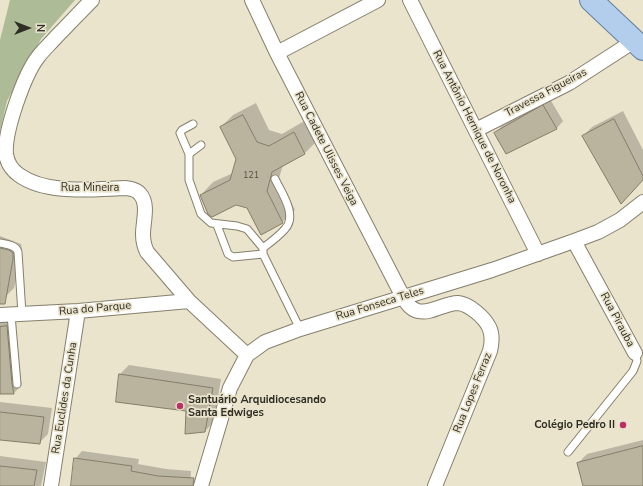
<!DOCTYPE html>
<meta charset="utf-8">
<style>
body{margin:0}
#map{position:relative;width:643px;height:486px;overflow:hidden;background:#eae4cd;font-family:"Nunito Sans",sans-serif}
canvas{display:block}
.north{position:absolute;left:8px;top:8px;width:40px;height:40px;-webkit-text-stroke:3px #eae4cd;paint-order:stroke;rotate:90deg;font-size:11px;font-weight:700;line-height:16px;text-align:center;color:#2f2d24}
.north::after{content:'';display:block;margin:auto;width:14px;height:18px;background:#2f2d24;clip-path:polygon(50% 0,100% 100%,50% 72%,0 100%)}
</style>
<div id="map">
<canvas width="643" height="486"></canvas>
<div class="north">N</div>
</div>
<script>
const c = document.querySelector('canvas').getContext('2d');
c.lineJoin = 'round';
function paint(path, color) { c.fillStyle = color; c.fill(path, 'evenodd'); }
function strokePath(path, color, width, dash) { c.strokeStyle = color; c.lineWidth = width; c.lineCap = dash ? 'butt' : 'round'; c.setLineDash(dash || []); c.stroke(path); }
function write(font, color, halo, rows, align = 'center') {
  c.font = font + ' "Nunito Sans",sans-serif'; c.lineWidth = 3.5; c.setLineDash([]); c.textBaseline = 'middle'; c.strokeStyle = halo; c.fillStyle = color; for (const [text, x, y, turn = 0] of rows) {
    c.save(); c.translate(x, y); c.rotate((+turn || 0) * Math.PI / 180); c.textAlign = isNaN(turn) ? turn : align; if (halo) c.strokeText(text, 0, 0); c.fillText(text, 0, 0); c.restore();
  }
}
const green = new Path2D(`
 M10 0H75L41 39 7 101 0 131V40Z`);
const shadow = new Path2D(`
 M550 99 563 121 557 128 507 153 495 133 502 126Z
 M256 103 269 130 282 134 306 120 317 141 304 154 283 165 279 178 295 210 282 222 247 207 201 195 213 182 233 173 237 159 221 127 233 115Z
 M623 111 643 150V180L583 136 592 127Z
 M0 236 21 244 22 249 14 288 5 297 0 296Z
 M15 318 20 376 22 385 14 393H0V320Z
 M129 365 221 379 214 422 205 431 187 410 120 374Z
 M0 402 52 408 48 434 39 443 0 439Z
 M643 440V486H584L578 463 587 454Z
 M82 451 139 459 138 464 166 469 191 471 190 486H72L75 459Z
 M0 456 46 462 41 486H0Z`);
const building = new Path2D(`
 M543 105 557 129 506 154 494 133Z
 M243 115 257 142 269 146 294 132 305 154 272 172 267 191 283 223 261 235 247 208 236 205 212 217 208 214 200 195 230 180 236 159 220 127Z
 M614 119 643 176V180L621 204 582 136Z
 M0 248 9 250 13 253V259L5 304H0Z
 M7 326 12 384 14 394H0V327Z
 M119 374 213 388 205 432 185 434 186 411 116 402Z
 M0 412 44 417 40 444 0 440Z
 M643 446V486H583L577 463Z
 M74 458 132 466 131 471 158 476 194 478 193 486H71Z
 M0 466 37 470 34 486H0Z`);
const service = new Path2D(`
 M201 145 189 154V180L201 214 211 223 237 226 247 229 263 248
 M189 154 180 133 182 130 193 124
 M275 179C281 192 298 215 285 229 279 236 271 242 263 248V254L300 329
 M217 225 228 254 233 257 263 254
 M0 243C6 244 16 245 18 252L22 314
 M11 315 17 384
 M568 452 633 371 637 361 635 353`);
const minor = new Path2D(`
 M92 0C80 12 68 25 56 37 50 44 43 50 38 57 24 75 4 132 6 154 7 162 12 170 19 175 47 195 93 189 126 188 131 189 136 189 140 194 149 204 143 222 143 234 143 241 144 246 147 252L189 301 247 355
 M252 0 277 53 403 297C407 303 410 309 418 311 432 314 444 303 458 303 469 304 484 317 489 327 493 335 492 343 490 351L435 486
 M410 0 538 254
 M277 53 378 0
 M476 130 569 83 634 41
 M574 241 635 353
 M0 315 78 311 189 301
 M51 486 78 311
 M201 486 230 388 247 355 265 342 300 329 492 270 574 241 598 232 620 220 643 202`);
const primary = new Path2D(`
 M591 0 643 49`);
const markers = [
 [180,406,4,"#bb2f66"],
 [623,425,4,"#bb2f66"]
];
const numberNames = [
 ["121",251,176]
];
const streetNames = [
 ["Travessa Figueiras",546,93,-28],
 ["Rua Antônio Hernique de Noronha",474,127,63],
 ["Rua Cadete Ulisses Veiga",326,149,63],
 ["Rua Mineira",90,188],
 ["Rua Fonseca Teles",380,304,-17],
 ["Rua do Parque",95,309,-5],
 ["Rua Pirauba",617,320,62],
 ["Rua Lopes Ferraz",473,393,-68],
 ["Rua Euclides da Cunha",65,398,-81]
];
const poiNames = [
 ["Santuário Arquidiocesando",188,400],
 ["Santa Edwiges",188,413],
 ["Colégio Pedro II",615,425,"right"]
];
paint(green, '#adbc96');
paint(shadow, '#0003');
paint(building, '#bab49e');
strokePath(building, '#837d69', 1);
strokePath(service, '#857f6b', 9);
strokePath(minor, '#857f6b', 16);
strokePath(primary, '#64809f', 24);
strokePath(service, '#fff', 7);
strokePath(minor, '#fff', 14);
strokePath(primary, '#b3ceed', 22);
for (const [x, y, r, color] of markers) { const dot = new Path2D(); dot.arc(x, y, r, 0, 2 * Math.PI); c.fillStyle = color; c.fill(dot); strokePath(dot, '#eae4cd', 1.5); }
write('9px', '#524f42', null, numberNames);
write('11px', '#2f2d24', '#eae4cd', streetNames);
write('bold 11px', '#2f2d24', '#eae4cd', poiNames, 'left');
</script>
